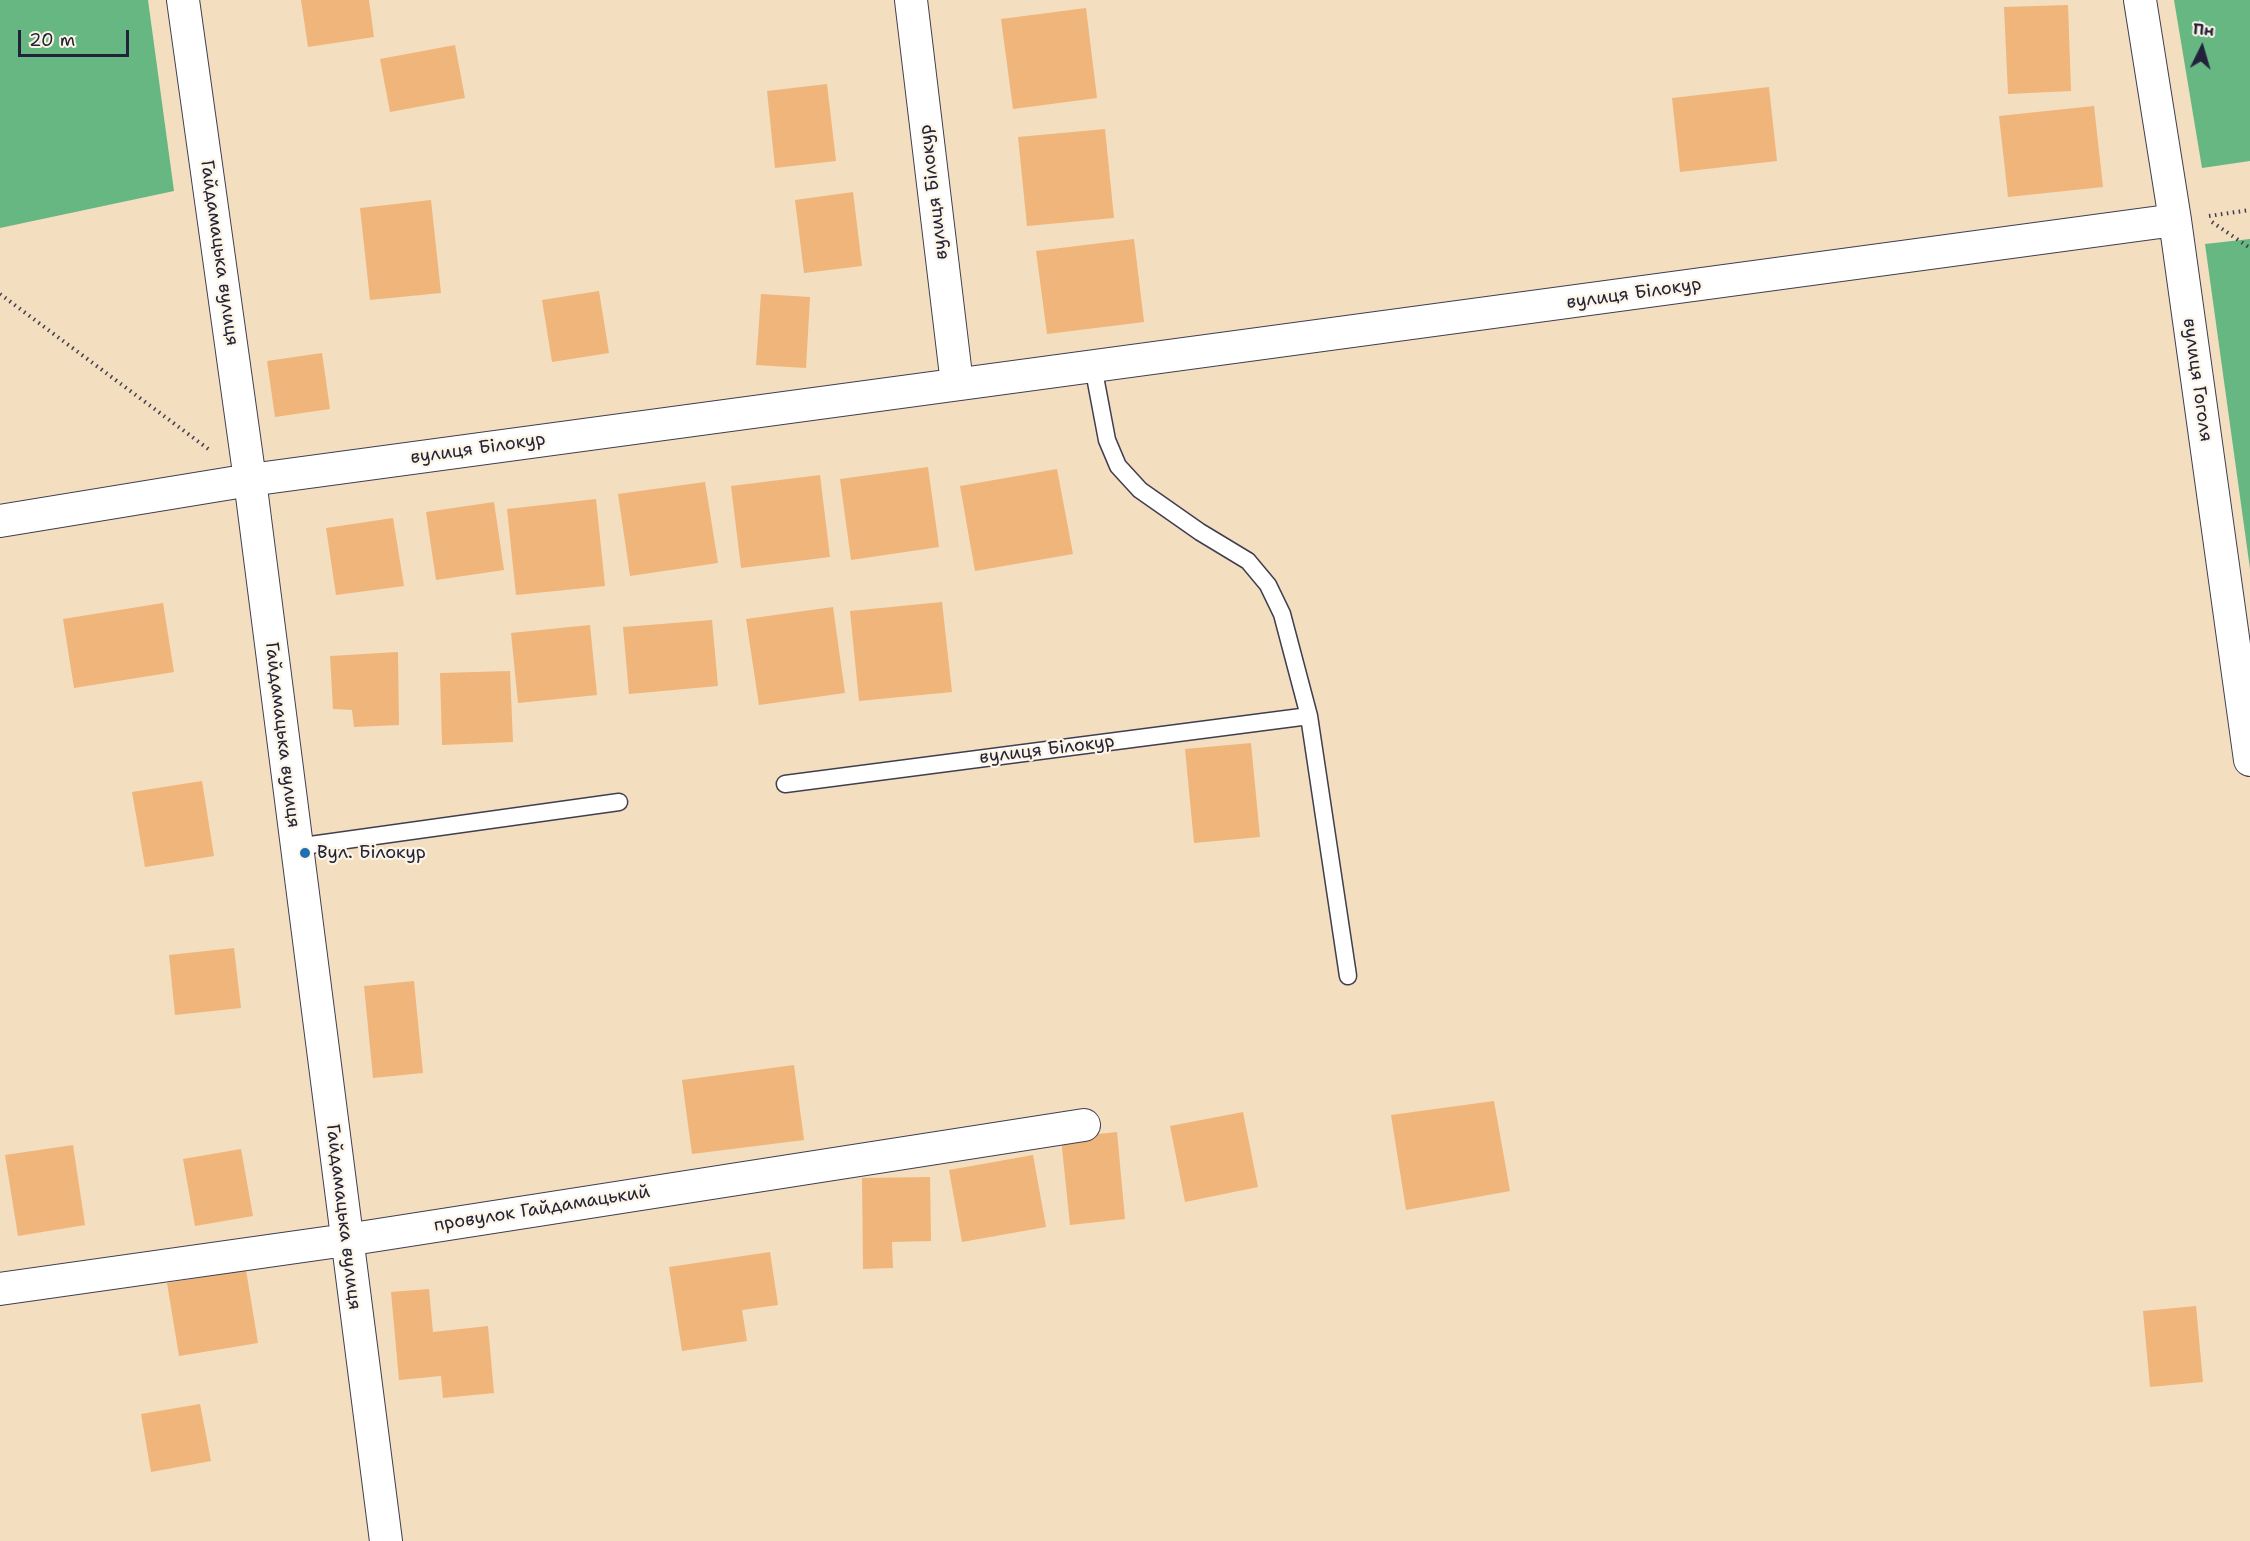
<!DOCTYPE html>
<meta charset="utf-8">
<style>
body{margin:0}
#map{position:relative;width:2250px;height:1541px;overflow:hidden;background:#f3dec0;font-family:"Shantell Sans",sans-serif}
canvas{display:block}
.north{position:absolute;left:2172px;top:18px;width:60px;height:60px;-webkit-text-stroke:4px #fcf5e5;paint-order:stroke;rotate:5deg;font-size:16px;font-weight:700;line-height:24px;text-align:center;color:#22223b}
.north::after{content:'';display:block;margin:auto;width:21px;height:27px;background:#22223b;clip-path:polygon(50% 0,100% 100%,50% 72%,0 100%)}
.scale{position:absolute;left:18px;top:30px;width:111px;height:27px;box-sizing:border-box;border:3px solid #22223b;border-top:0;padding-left:8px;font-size:18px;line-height:21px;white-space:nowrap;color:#22223b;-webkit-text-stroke:4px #fcf5e5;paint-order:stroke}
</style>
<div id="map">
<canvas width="2250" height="1541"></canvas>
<div class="north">Пн</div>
<div class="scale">20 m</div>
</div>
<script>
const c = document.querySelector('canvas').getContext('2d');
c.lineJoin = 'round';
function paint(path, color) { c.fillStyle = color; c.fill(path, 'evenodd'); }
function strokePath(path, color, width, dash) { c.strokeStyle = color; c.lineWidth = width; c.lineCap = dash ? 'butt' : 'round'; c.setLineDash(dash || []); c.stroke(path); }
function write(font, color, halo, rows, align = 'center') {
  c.font = font + ' "Shantell Sans",sans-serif'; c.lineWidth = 4.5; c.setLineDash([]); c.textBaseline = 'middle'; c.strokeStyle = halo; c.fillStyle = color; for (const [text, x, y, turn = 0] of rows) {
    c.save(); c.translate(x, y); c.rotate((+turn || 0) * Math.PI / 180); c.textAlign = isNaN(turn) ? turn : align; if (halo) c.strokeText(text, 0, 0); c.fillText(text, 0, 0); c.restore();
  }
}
const forest = new Path2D(`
 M0 0H148L174 191 0 228Z
 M2174 0H2250V161L2202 168Z
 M2250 239V569L2205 244Z`);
const building = new Path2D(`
 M301 0H369L374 37 308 47Z
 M2068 5 2071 91 2008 94 2004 7Z
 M1086 8 1097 98 1013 109 1001 19Z
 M455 45 465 98 390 112 380 59Z
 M827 84 836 161 775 168 767 91Z
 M1769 87 1777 161 1680 172 1672 98Z
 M2094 106 2103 187 2008 197 1999 116Z
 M1105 129 1114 218 1027 226 1018 137Z
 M853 192 862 266 804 273 795 200Z
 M431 200 441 293 370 300 360 208Z
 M1134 239 1144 322 1047 334 1036 251Z
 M599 291 609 353 552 362 542 300Z
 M761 294 810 297 806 368 756 365Z
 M322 353 330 409 275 417 267 361Z
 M928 467 939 547 851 560 840 479Z
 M1057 469 1073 554 975 571 960 486Z
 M820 475 830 557 741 568 731 486Z
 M705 482 718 563 630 576 618 494Z
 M596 499 605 586 516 595 507 509Z
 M494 502 504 570 436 580 426 512Z
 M393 518 404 586 336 595 326 528Z
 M942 602 952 692 859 701 850 611Z
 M163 603 174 672 74 688 63 619Z
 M833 607 845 693 759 705 746 619Z
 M712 620 718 686 629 694 623 627Z
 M590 625 597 695 518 703 511 633Z
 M398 652 399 725 354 727 352 710 333 709 330 656Z
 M510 671 513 742 442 745 440 673Z
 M1251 743 1260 837 1194 843 1185 749Z
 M202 781 214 856 145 867 132 792Z
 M234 948 241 1008 175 1015 169 955Z
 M414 981 423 1073 373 1078 364 986Z
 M794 1065 804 1140 692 1154 682 1080Z
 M1494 1101 1510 1191 1406 1210 1391 1115Z
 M1243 1112 1258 1187 1185 1202 1170 1126Z
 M1117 1132 1125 1219 1070 1225 1061 1138Z
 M73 1145 85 1225 18 1236 5 1155Z
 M241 1149 253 1216 195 1226 183 1159Z
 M1033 1155 1046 1227 962 1242 949 1170Z
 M930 1177 931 1241 892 1242 893 1268 863 1269 862 1178Z
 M770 1252 778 1305 742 1310 747 1341 682 1351 669 1267Z
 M246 1270 258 1343 179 1356 167 1283Z
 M429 1289 433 1332 488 1326 494 1393 443 1398 441 1376 399 1380 391 1292Z
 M2196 1306 2203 1382 2150 1387 2143 1311Z
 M200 1404 211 1461 151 1472 141 1414Z`);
const path = new Path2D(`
 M2209 216 2250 210
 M2212 222 2250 248
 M0 294 211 451`);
const lane = new Path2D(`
 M1093 366 1107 440 1118 466 1140 490 1200 532 1248 561 1268 585 1282 614 1309 716 1348 976
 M785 784 1309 716
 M296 847 619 802`);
const street = new Path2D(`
 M183 0 250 480 386 1541
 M911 0 957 384
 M2140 0 2175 220 2250 760
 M0 521 250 480 2175 220
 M0 1289 346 1240 1084 1125`);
const markers = [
 [305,853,6,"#1f6fb2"]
];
const streetNames = [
 ["вулиця Білокур",934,192,-97],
 ["Гайдамацька вулиця",219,253,82],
 ["вулиця Білокур",1634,294,-8],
 ["вулиця Гоголя",2197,380,82],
 ["вулиця Білокур",478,449,-8],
 ["Гайдамацька вулиця",282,735,83],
 ["вулиця Білокур",1047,750,-7],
 ["провулок Гайдамацький",542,1209,-9],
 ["Гайдамацька вулиця",343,1217,83]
];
const poiNames = [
 ["Вул. Білокур",317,853]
];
paint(forest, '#67b783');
paint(building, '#f0b57a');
strokePath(lane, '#413e4f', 19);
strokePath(street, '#413e4f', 34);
strokePath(path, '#413e4f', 4, [1.5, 4.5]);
strokePath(lane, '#fff', 16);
strokePath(street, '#fff', 32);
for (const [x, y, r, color] of markers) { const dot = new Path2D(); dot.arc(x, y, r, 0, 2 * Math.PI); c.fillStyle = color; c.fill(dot); strokePath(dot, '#fcf5e5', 2); }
write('18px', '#22223b', '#fcf5e5', streetNames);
write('18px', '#22223b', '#fcf5e5', poiNames, 'left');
</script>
